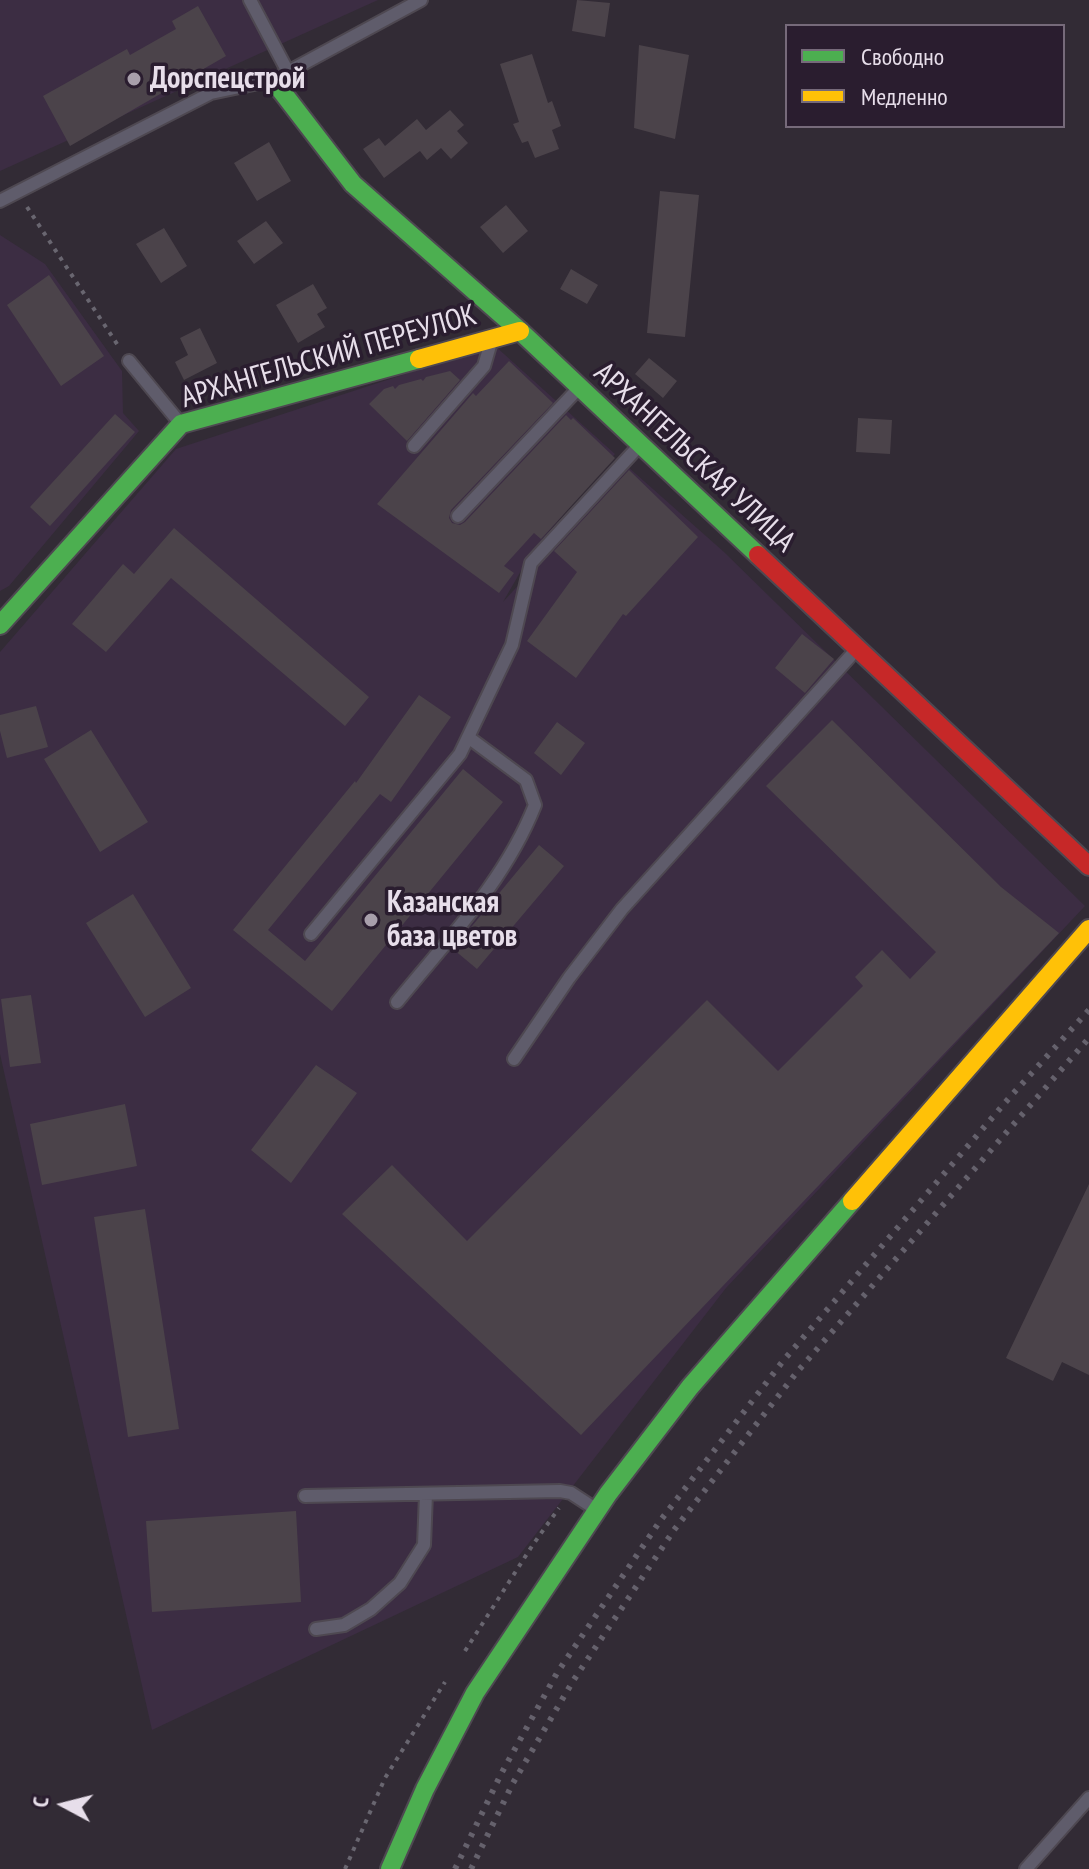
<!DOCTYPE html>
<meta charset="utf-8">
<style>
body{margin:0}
#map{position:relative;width:1089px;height:1869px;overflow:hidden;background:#322b35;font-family:"PT Sans Narrow",sans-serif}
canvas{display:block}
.legend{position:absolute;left:785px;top:24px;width:280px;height:104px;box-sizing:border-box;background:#2a1d2f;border:2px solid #766a7a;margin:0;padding:10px 14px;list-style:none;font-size:24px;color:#e7deea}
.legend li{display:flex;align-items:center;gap:16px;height:40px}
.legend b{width:40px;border:2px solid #766a7a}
.north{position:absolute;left:24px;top:1765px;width:80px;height:80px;-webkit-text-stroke:6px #2a1d2f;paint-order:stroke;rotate:277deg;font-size:22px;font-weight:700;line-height:32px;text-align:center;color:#e7deea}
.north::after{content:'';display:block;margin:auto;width:28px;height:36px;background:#e7deea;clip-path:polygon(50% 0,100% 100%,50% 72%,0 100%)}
</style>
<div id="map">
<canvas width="1089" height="1869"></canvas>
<ul class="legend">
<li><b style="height:10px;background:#4caf50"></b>Свободно</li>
<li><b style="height:10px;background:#ffc107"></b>Медленно</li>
</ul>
<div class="north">С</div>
</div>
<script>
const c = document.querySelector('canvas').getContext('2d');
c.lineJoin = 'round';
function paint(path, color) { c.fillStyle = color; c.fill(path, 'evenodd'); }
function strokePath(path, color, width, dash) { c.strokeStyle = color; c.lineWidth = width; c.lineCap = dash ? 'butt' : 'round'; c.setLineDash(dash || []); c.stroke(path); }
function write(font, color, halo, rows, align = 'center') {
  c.font = font + ' "PT Sans Narrow",sans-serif'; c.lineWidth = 7; c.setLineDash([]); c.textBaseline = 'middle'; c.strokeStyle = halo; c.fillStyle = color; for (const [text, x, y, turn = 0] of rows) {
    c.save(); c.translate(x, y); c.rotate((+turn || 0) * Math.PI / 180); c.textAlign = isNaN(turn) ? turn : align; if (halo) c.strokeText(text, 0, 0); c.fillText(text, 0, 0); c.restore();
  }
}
const built = new Path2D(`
 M0 0H378L0 171Z
 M0 235 45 264 122 371 123 413 139 431 9 586 0 591Z
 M494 345 615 454 533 550 503 602 627 466 724 552 1085 906 726 1288 518 1557 152 1730 0 1054V652L176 449Z`);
const building = new Path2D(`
 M577 0 610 3 605 37 572 31Z
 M198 6 226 56 70 146 43 96 127 49 130 55 176 29 172 21Z
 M639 45 689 55 675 139 634 128Z
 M532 54 548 103 552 101 561 126 552 130 559 149 535 158 528 141 522 143 513 124 519 122 500 64Z
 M450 110 464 125 457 131 468 143 451 159 441 148 427 160 420 151 384 178 363 149 379 138 385 146 417 119 426 130Z
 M269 142 291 181 257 201 234 163Z
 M660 191 699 195 685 337 647 333Z
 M506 205 528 231 503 253 480 227Z
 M266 221 283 243 254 264 237 241Z
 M164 228 187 266 161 283 136 244Z
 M571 269 598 285 587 304 560 289Z
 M49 275 104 356 61 386 7 305Z
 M313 284 327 308 317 314 325 327 298 343 276 305Z
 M200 328 217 363 184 380 175 362 188 355 180 338Z
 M649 358 677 381 663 398 635 374Z
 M509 361 553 403 451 510 449 518 452 523 460 525 465 522 566 415 571 420 573 418 615 458 541 539 534 533 504 566 514 573 499 593 377 504 473 393 476 396Z
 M450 371 460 380 407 441 369 404 384 389 393 386 395 389 399 385 421 379 423 381 426 377Z
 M115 414 135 432 50 526 30 507Z
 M858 418 892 420 890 454 856 452Z
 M629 470 698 537 626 616 623 614 576 678 527 641 577 572 554 551Z
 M174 528 369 697 345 726 171 578 106 652 72 624 123 564 134 574Z
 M802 634 834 659 805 693 775 668Z
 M419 695 451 717 391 802 380 794 268 930 305 961 463 769 503 802 332 1011 233 930 355 781 356 783Z
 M36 706 48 747 7 758 0 731V715Z
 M832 720 1001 887 1059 933 581 1435 342 1214 392 1165 467 1241 707 1000 778 1071 863 986 855 977 882 950 910 979 936 952 766 786Z
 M557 722 585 743 561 775 534 753Z
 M91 730 148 822 100 852 44 759Z
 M539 845 564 866 477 969 453 949Z
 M133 894 191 988 145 1017 86 923Z
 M31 995 41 1063 10 1067 1 999Z
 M316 1065 357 1093 291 1183 251 1150Z
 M125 1104 137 1166 42 1185 30 1124Z
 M1089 1184V1375L1062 1362 1053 1381 1006 1358Z
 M145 1209 179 1429 128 1437 94 1217Z
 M296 1511 301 1602 152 1612 146 1521Z`);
const path = new Path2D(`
 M27 207 119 347
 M465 1651 532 1546 559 1508
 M345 1869 385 1778 445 1682`);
const lane = new Path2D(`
 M250 0 288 72
 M0 201 211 93 273 80 421 0
 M129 361 180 423
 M414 446 484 366 491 342
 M458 516 577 390
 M311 934 460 754 512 645 531 563 638 447
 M397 1002C448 939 505 881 535 805L526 780 468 737
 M514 1059 569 978 622 909 855 651
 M305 1496 560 1491 571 1493 597 1510
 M316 1629 344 1625 371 1609 400 1583 424 1545 426 1494
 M1026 1869 1089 1798`);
const fast = new Path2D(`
 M273 80 353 184 520 331 758 555
 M0 625 181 424 419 359
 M390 1869 425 1789 475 1693 608 1494 690 1387 852 1201`);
const slow = new Path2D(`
 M419 359 520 331
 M852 1201 1089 929`);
const jam = new Path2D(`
 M758 555 1089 866`);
const rail = new Path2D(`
 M455 1869 501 1774 557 1673 660 1521 783 1361 1010 1097 1089 1010
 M471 1869 513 1783 573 1681 674 1530 797 1372 1089 1038`);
const markers = [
 [134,79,8,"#a89fab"],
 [371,920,8,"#a89fab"]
];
const poiNames = [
 ["Дорспецстрой",150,79],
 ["Казанская",387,903],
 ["база цветов",387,937]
];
const streetNames = [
 ["АРХАНГЕЛЬСКИЙ ПЕРЕУЛОК",329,357,-16],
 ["АРХАНГЕЛЬСКАЯ УЛИЦА",694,458,43]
];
paint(built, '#3c2d43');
paint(building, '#4b434a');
strokePath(lane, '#4e4851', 16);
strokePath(fast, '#4e4851', 22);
strokePath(slow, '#4e4851', 22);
strokePath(jam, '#4e4851', 22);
strokePath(path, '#696670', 4, [4, 6]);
strokePath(lane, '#5f5c6b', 12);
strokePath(fast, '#4caf50', 18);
strokePath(slow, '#ffc107', 18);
strokePath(jam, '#c62828', 18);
strokePath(rail, '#65616c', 6, [4, 8]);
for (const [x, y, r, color] of markers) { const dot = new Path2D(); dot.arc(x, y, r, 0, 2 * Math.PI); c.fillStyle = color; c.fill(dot); strokePath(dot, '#2a1d2f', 3); }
write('bold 30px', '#e7deea', '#2a1d2f', poiNames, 'left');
write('30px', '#e7deea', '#2a1d2f', streetNames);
</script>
